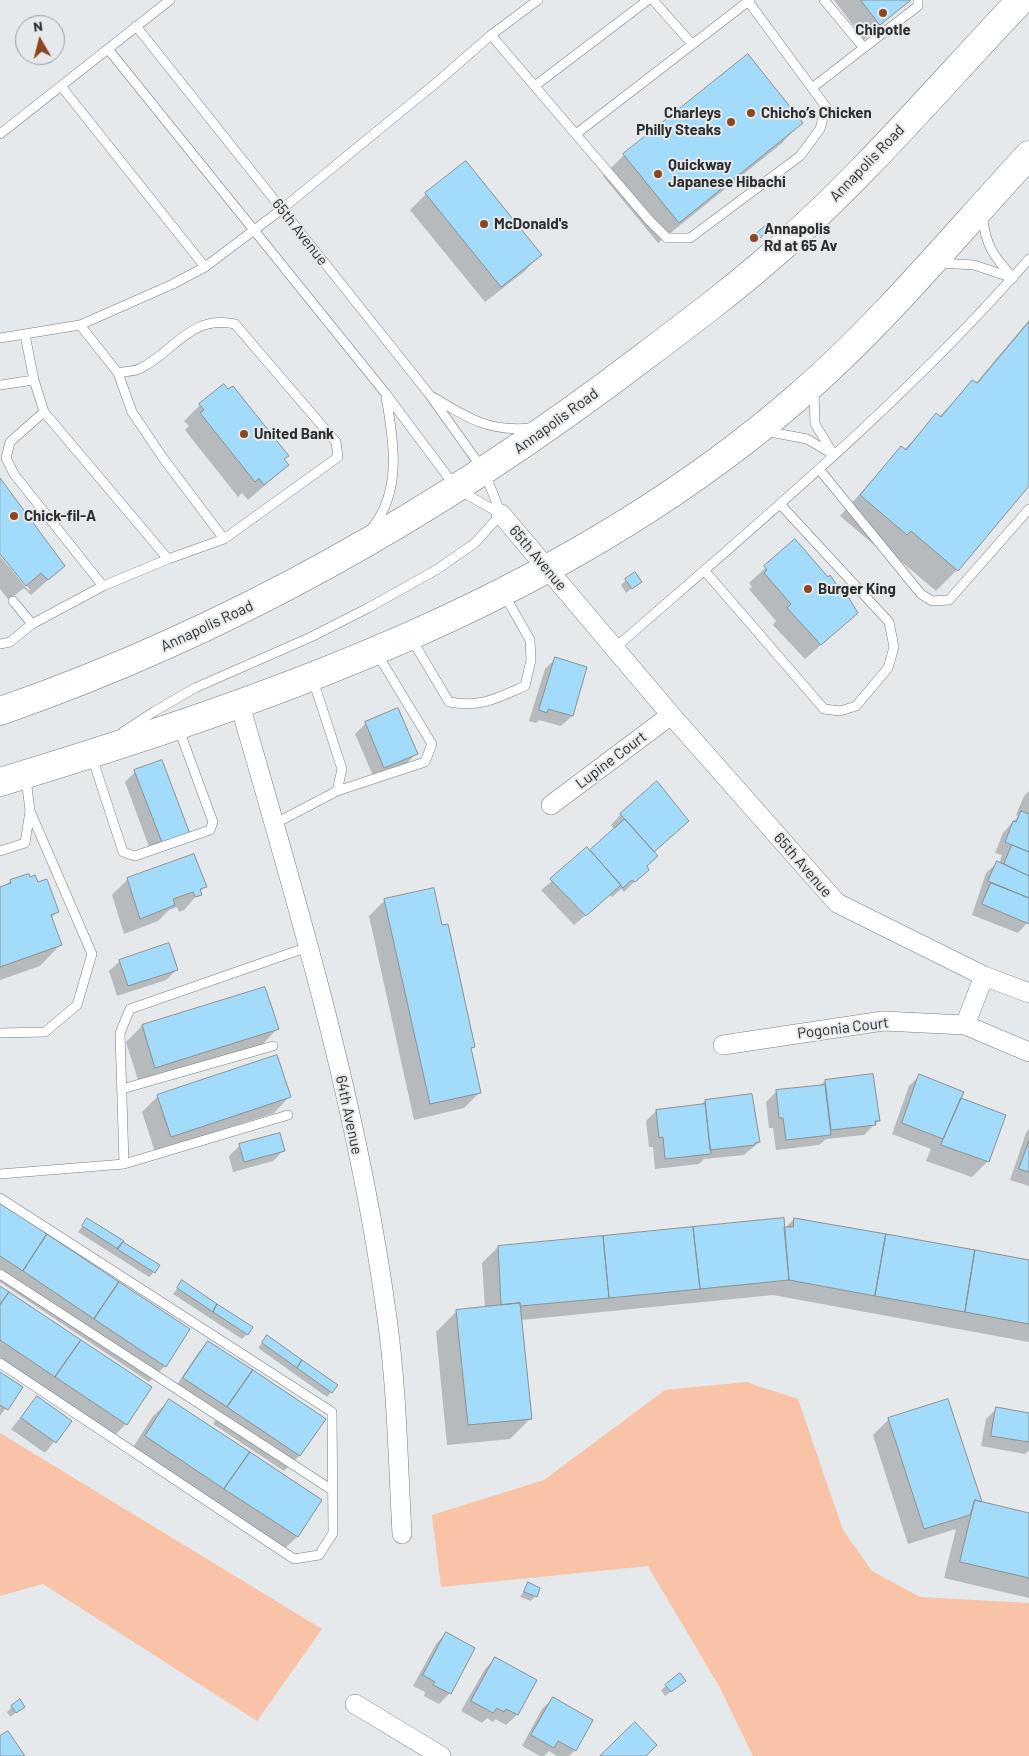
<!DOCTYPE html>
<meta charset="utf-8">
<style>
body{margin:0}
#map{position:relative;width:1029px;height:1756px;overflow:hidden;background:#e5e9eb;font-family:Barlow,sans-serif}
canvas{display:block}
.north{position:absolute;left:15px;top:15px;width:50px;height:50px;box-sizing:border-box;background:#e5e9eb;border:1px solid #9b9ea0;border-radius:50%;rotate:352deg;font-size:14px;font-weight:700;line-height:20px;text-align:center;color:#2d2e2f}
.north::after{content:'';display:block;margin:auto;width:18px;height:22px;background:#8c471e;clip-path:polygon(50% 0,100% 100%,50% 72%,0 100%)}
</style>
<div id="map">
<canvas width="1029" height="1756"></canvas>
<div class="north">N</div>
</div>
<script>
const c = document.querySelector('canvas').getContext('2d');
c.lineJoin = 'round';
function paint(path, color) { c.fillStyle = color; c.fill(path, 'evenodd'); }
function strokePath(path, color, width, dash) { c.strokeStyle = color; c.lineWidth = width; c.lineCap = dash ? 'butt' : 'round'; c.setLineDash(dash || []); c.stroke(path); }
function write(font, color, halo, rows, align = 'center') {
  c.font = font + ' Barlow,sans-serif'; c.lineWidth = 4; c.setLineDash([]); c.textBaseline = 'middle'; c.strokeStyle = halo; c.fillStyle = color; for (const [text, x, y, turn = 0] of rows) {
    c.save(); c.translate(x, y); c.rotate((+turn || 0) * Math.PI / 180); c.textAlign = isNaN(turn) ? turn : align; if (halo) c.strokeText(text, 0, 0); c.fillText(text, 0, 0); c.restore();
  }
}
const green = new Path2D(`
 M746 1382 798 1399 843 1530 872 1571 920 1597 1029 1603V1756H753L720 1688 648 1566 441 1587 432 1515 544 1480 665 1390Z
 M0 1433 322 1629 257 1721 43 1584 0 1596Z`);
const shadow = new Path2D(`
 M834 0H909L864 40Z
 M801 123 781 144 658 243 603 176 624 155Z
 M426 194 540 255 525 271 485 302 410 210Z
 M765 228 767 230 754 242 752 240Z
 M1029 320V484L957 570 936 591 889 551 886 555 840 516 901 448 904 450 936 415 939 417 973 381 975 384Z
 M200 405 283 460 288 465 248 500 242 493 238 497 185 430 189 426 184 421Z
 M0 480 64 566 31 595 24 588 9 600 0 589V556L29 591 30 590 0 552Z
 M795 541 857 613 805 659 773 625 776 621 749 589 752 587 749 583Z
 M626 580 640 582 626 593 621 585Z
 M555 659 586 668 572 716 561 726 539 720 536 723 529 721 545 669Z
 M366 723 416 754 406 764 374 778 355 734Z
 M135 772 189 834 152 855 125 782Z
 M1029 791V921L1018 933 972 915 986 873 997 863 999 864 1002 855 995 853 1003 833 1018 816 1016 815 1024 796Z
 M621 814 653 852 639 877 624 892 621 889 612 897 609 895 574 925 541 890 615 830 611 825Z
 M128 879 205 886 184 910 179 912 177 907 169 910 158 921 124 934 112 895Z
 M11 881 57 912 51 918 60 945 40 966 0 980V888Z
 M384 901 441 926 473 1046 470 1050 479 1093 464 1108 414 1120 369 916Z
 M120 961 177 969 166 980 117 996 109 971Z
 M265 988 277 1029 262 1045 139 1083 126 1042 142 1026Z
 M919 1076 957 1104 988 1161 972 1177 926 1161 931 1149 892 1134 909 1086Z
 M825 1081 879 1120 864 1135 826 1139 819 1145 776 1150 773 1128H769L766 1102 777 1091 819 1086Z
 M158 1096 289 1097 274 1113 155 1152 142 1112Z
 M705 1101 757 1123 759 1142 744 1155 704 1159 699 1164 655 1169 653 1147H649L646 1121 656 1111 700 1106Z
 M1029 1129V1186L1010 1180 1026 1133Z
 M240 1145 284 1150 273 1161 233 1172 229 1156Z
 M0 1204 165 1366 149 1382 0 1282Z
 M794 1219 1029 1261V1342L773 1295 521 1320 530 1419 510 1439 447 1445 436 1332 457 1311 485 1308 482 1263 498 1247 785 1228Z
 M87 1220 154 1272 149 1277 78 1232Z
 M182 1282 247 1334 242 1339 173 1294Z
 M0 1288 126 1424 110 1440 0 1367Z
 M267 1337 331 1392 327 1397 258 1348Z
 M208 1342 300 1455 284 1471 213 1424 217 1418 174 1389 198 1353Z
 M0 1373 21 1387 0 1416Z
 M37 1398 70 1422 45 1453 11 1429Z
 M169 1401 320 1501 297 1537 281 1552 130 1452 153 1416Z
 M996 1409 1029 1415V1450L1025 1454 981 1446 986 1419Z
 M889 1419 981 1503 1029 1514V1598L944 1578 956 1529 908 1544 873 1435Z
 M528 1584 535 1596 531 1601 520 1597Z
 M446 1633 474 1648 450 1693 439 1704 424 1696 425 1692 413 1686 436 1644Z
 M495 1658 536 1681 517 1715 506 1725 495 1719 493 1722 487 1718 482 1723 461 1711 485 1669Z
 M679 1685 665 1696 661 1690 666 1686Z
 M553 1698 575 1750 569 1756H557L549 1751 544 1756H540L522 1746 542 1709Z
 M12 1707H23L10 1717 7 1712Z`);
const building = new Path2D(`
 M861 0H911L880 25Z
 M748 54 803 123 679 223 623 154Z
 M466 161 542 255 501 287 425 193Z
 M765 226 769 230 760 238 756 234Z
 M1029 322V486L958 571 911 531 907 535 860 495 901 446 906 450 936 413 941 417 972 380 977 383Z
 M224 384 228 389 233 386 289 456 284 459 289 465 264 485 259 478 255 482 200 413 204 410 199 404Z
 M0 478 65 566 48 580 41 573 26 586 0 554Z
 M795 539 828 577 830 575 845 597 847 595 858 613 821 645 787 608 791 604 764 573 767 570 764 566Z
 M635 572 642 582 632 589 625 579Z
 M555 657 587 667 573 716 548 709 547 713 539 710Z
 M398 708 418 754 384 768 365 722Z
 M162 760 190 834 163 845 134 770Z
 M657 781 689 821 654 852 620 814Z
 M1021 811 1029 814V852L1005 842 1013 821 1016 822Z
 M625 819 658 856 647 866 649 870 635 882 632 880 623 888 590 850Z
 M1012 845 1029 852V876L1004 864Z
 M587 847 621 885 586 916 550 879Z
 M194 854 207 887 200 889 202 895 195 897 193 892 173 899 175 905 140 919 127 878Z
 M997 861 1029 876V898L988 881Z
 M29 874 30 877 35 875 38 882 47 879 59 912 51 915 62 945 0 967V887L11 883 10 880Z
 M991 883 1029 898V924L982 904Z
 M434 888 442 925 448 924 475 1047 471 1048 481 1093 430 1104 384 899Z
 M169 943 178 970 128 986 119 960Z
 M265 987 279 1029 155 1068 142 1025Z
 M277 1055 291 1097 171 1137 157 1095Z
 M873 1074 880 1121H875L876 1125 831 1130 825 1080Z
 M919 1074 964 1092 943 1139 902 1123Z
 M825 1085 831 1135 786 1140 783 1118H779L776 1090Z
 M752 1094 760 1142 755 1143V1145L710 1150 705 1100Z
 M961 1098 1006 1115 989 1162 941 1145Z
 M705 1104 711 1154 665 1159 663 1137 659 1138 656 1110Z
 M280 1133 285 1151 244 1162 239 1144Z
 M1029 1141V1172L1019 1169Z
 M0 1202 47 1234 23 1271 0 1256Z
 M87 1218 124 1241 123 1242 118 1249 82 1226Z
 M784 1218 789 1280 700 1289 693 1227Z
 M794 1218 886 1234 875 1296 789 1280 784 1227H793Z
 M693 1227 700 1289 609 1298 603 1236Z
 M47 1234 119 1282 94 1319 23 1271Z
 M886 1234 975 1250 965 1312 875 1296Z
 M603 1236 609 1298 520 1306V1303L501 1305 498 1246Z
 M123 1242 160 1265 155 1273 117 1249Z
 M975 1250 1029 1260V1324L965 1312Z
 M182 1280 217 1304 213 1312 177 1288Z
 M119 1282 190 1329 166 1367 94 1319Z
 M0 1286 9 1292 0 1305Z
 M9 1292 81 1340 55 1377 0 1340V1305Z
 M520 1303 532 1419 468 1425 456 1310Z
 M217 1304 253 1327 248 1335 213 1312Z
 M267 1335 302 1360 297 1368 262 1343Z
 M81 1340 152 1387 127 1425 55 1377Z
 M208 1341 253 1370 227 1407 183 1378Z
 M302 1360 338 1385 332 1393 297 1368Z
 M253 1370 326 1419 300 1456 227 1407Z
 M0 1372 23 1387 8 1410 0 1405Z
 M37 1396 72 1421 56 1443 21 1418Z
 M169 1399 250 1452 224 1489 145 1436Z
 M948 1399 982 1502 975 1500 970 1515 924 1529 888 1418Z
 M996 1407 1029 1413V1442L991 1436Z
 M250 1452 322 1500 298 1537 224 1489Z
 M975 1500 1029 1513V1578L960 1562Z
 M528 1582 540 1588 537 1597 524 1592Z
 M446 1632 475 1648 451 1694 433 1685 435 1682 423 1675Z
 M495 1657 537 1680 518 1715 506 1709 504 1712 497 1708 493 1713 471 1701Z
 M680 1673 686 1681 671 1692 665 1685Z
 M553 1697 593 1720 576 1751 558 1741 554 1748 531 1735Z
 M20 1699 25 1707 16 1713 11 1706Z
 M635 1722 657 1745 646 1756H600Z
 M8 1731 25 1756H0V1736Z`);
const service = new Path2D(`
 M653 0 692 44
 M824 0 864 48
 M136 26 429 394 484 471 501 514
 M491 35 649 220 667 238H690L800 156 820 129 826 107 748 1
 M108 49 386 394 457 489 501 514
 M536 85 648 0
 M61 86 205 267
 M812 88 918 6V0
 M0 134 170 0
 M576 134 750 0
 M940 263 974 265 1013 278C992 254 986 246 982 215
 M80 325 118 373 132 412 163 458 224 539
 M25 335 34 380 44 412 168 559 224 539 338 457 336 442 235 324C190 315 176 350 141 368 135 372 125 371 118 373
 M0 338 80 325 173 284 205 267 282 209 436 83 491 35 538 0
 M0 385 34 380
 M433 397C467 418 489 432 530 428
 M44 412 10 442 6 458 14 474 103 586
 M765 431 807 439 834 455 815 424 814 390
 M819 469 921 594 932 601 949 600 1029 509
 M372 528C402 491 394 441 386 397
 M704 570 824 709 840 711 856 706 888 668 894 647 889 622 780 504
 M13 601 32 624
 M411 638 449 702C481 708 497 698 525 686L531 660 530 640 504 594
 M0 644 10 642 32 624 103 586 168 559
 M615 648C757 524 904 402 1029 259
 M123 732 155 711 195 688 311 637 368 608 436 570 475 543 501 514
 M92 757 123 852 135 856 210 830 213 822 178 727
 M337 791 425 762 432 744 376 652
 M274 824 337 791 342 769 313 680
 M0 851 25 843 30 811 26 778
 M0 1033 45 1032 77 1005 92 954 30 811
 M122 1089 273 1046
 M124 1164 288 1115
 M0 1174 124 1164 120 1033 130 1009 308 947
 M0 1198 332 1412 333 1533 319 1555 294 1559 0 1363
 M0 1274 332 1490`);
const minor = new Path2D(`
 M501 514 671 715 837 903 984 976 1029 993
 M240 705C298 906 359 1109 387 1318 397 1389 398 1462 402 1534
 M551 805 671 715
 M965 1025 984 976
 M723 1045 883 1021 965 1025 1029 1052
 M355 1704 441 1756`);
const primary = new Path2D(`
 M0 711C234 630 449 506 645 356 689 323 733 290 774 254 863 177 940 85 1021 0
 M0 782C284 696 572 594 799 396 883 323 953 237 1029 155`);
const markers = [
 [883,13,5,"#8c471e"],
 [751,113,5,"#8c471e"],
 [731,122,5,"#8c471e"],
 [658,174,5,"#8c471e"],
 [484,224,5,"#8c471e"],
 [754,238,5,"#8c471e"],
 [244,434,5,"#8c471e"],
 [14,516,5,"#8c471e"],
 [808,589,5,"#8c471e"]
];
const poiNames = [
 ["Chipotle",883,30,"center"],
 ["Charleys",721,113,"right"],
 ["Philly Steaks",721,130,"right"],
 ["Chicho’s Chicken",761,113],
 ["Quickway",668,165],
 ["Japanese Hibachi",668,182],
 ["McDonald's",494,224],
 ["Annapolis",764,229],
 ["Rd at 65 Av",764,246],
 ["United Bank",254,434],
 ["Chick-fil-A",24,516],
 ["Burger King",818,589]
];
const streetNames = [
 ["Annapolis Road",867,163,-46],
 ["65th Avenue",300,232,52],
 ["Annapolis Road",556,421,-36],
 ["65th Avenue",538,558,50],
 ["Annapolis Road",207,626,-25],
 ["Lupine Court",611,760,-37],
 ["65th Avenue",803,865,49],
 ["Pogonia Court",843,1028,-7],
 ["64th Avenue",349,1115,78]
];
paint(green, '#f9c3a7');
paint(shadow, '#0003');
paint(building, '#a2dcfa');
strokePath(building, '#8c9092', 1);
strokePath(service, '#7a7d7f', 10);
strokePath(minor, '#7a7d7f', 20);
strokePath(primary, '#7a7d7f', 29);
strokePath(service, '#fff', 9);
strokePath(minor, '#fff', 19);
strokePath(primary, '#fff', 28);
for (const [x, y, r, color] of markers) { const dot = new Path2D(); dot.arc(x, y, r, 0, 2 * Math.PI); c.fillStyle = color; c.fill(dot); strokePath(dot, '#e5e9eb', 2); }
write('bold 15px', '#2d2e2f', '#e5e9eb', poiNames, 'left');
write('15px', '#2d2e2f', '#e5e9eb', streetNames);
</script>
